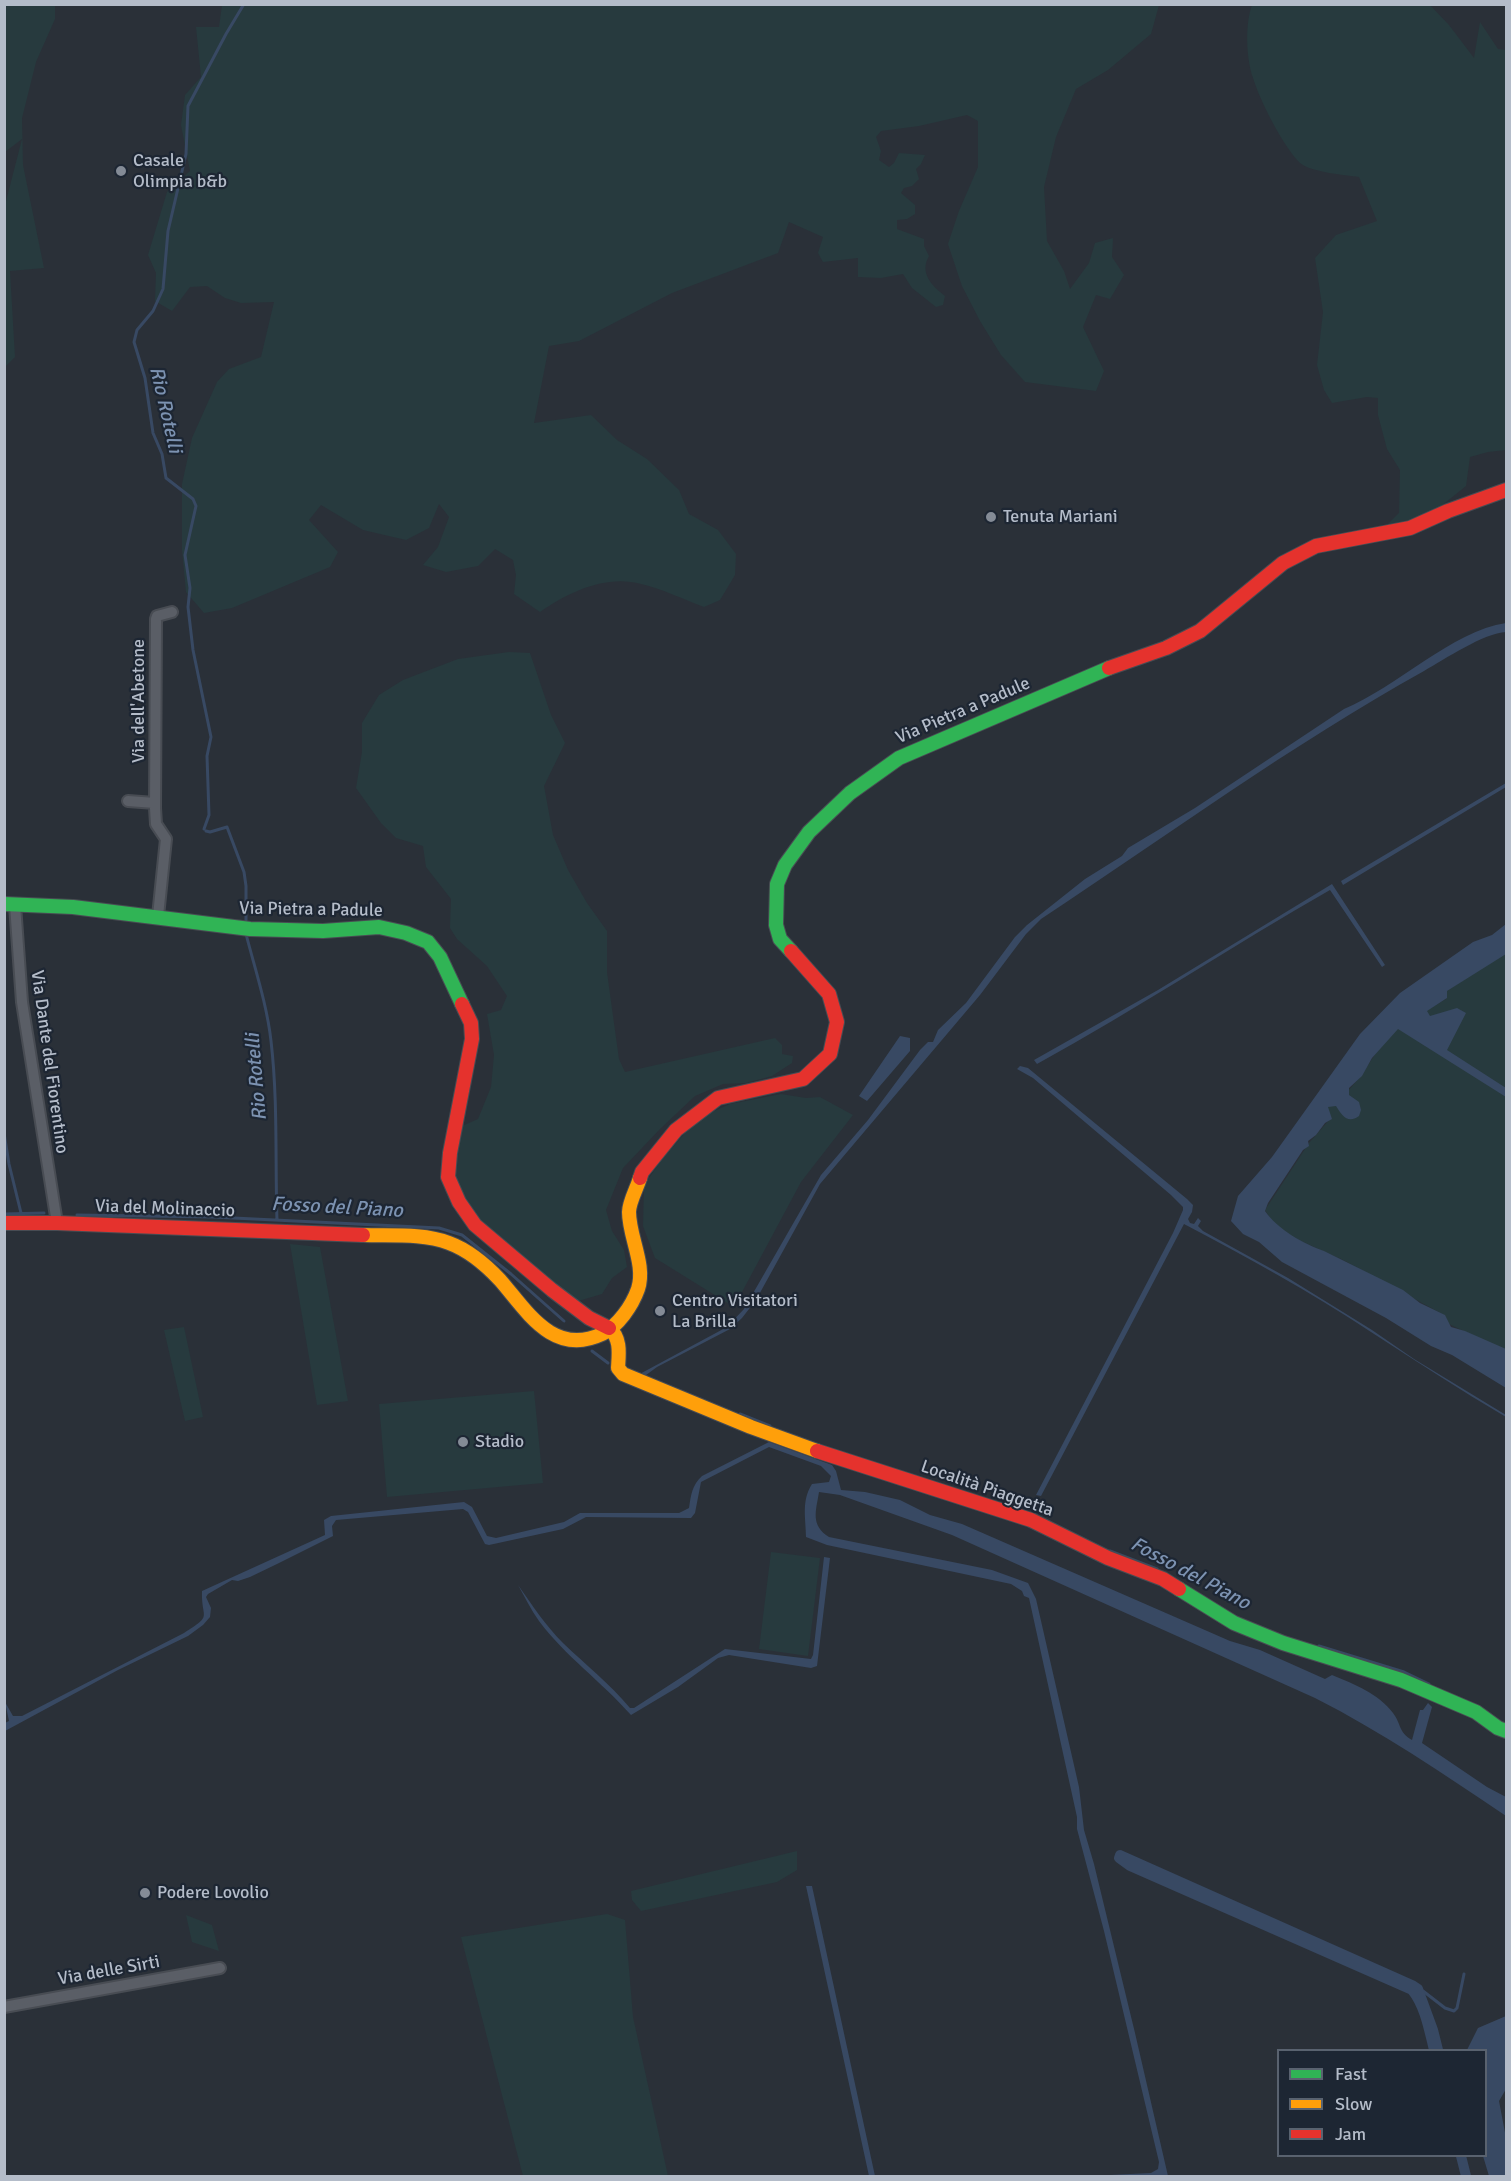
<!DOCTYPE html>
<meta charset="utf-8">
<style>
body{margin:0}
#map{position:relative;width:1511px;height:2181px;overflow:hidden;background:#2a3038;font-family:Signika,sans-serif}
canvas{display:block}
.frame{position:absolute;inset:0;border:6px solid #b4bcc9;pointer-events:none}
.legend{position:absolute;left:1277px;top:2049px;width:210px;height:108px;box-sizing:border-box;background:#1d2633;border:2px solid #59626f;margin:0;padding:8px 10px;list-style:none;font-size:18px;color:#b4bcc9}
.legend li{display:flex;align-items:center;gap:12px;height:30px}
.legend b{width:30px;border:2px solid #59626f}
</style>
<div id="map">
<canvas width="1511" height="2181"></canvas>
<div class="frame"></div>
<ul class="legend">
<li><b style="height:8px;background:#30b455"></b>Fast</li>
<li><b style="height:8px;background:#ff9f0a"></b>Slow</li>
<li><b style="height:8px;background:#e5322d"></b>Jam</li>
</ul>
</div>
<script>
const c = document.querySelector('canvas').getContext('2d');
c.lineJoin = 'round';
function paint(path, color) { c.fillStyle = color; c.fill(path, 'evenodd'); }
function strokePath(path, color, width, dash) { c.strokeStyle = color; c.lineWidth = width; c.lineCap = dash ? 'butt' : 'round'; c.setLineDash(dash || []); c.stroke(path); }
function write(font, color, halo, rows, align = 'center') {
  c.font = font + ' Signika,sans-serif'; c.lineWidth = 4.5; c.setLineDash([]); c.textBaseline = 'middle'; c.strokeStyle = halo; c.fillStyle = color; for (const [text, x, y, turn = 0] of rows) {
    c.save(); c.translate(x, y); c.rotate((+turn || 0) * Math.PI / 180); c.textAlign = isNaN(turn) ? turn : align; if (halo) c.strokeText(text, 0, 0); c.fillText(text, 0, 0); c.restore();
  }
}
const green = new Path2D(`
 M5 4 55 5V19L36 62 22 118 23 165 44 268 10 271 15 357 5 367V205L22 139 5 152Z
 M1429 4 1449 25 1474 58 1480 22 1498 49 1506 50V450L1488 452 1470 457 1466 486 1430 515 1382 530 1399 513 1400 470 1387 449 1378 415V398L1367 397 1332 403 1324 390 1317 365 1323 312 1315 258 1336 235 1377 221 1359 177C1345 175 1310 172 1300 163 1283 146 1260 101 1253 78 1246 58 1245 24 1252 5Z
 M222 5H1159L1151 34 1108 70 1076 89 1056 137 1044 187 1047 241 1064 271 1070 289 1089 263 1095 243 1113 238 1112 257 1124 275 1110 299 1096 295 1083 327 1104 371 1096 391 1025 382 1001 355 980 321 962 286 948 244 959 211 978 167V121L967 115 919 126 881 131 876 137 881 151 879 160 889 167 894 163 899 153 925 155 921 164 916 169 919 179 912 186 904 188 901 193 915 205V214L907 219 897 220V229L924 239V246L929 256C919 273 932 286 945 296L943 305 936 307 912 288 903 274 881 278 858 277V258L823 262 818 253 823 237 789 222 778 253 672 293 579 341 549 346 534 423 591 415 617 440 647 459 679 490 689 514 718 530 736 554 735 575 720 600 704 607C683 599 662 589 641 584 607 574 568 592 540 612L514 594 516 575 513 560 495 549 478 566 446 572 423 565 438 547 449 517 439 504 429 528 406 540 363 530 321 505 309 520 338 552 330 567 232 608 204 613 186 592 182 550V484L192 438 217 382 229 369 261 357 274 302 241 303 225 298 207 286 190 287 172 311 155 301 156 273 148 255 167 192 190 171 181 125 185 95 201 77 196 27H219Z
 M509 652 530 653 551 715 565 743 544 786 553 835 568 870 587 903 607 931V972L613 1016 619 1059 625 1072 775 1038 782 1045V1054L793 1056 792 1063 772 1076 746 1083 723 1084 695 1096 660 1129 623 1168 606 1210 612 1231 624 1250 627 1267 612 1278 602 1294 575 1302 471 1217 456 1186 454 1164 462 1126 478 1119 491 1087 494 1055 487 1014 501 1010 507 996 487 966 457 939 450 928 451 899 426 867 423 846 396 838 381 823 356 788 362 752V723L379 695 403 680 458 659Z
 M1506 951V1349L1499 1348 1449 1324 1444 1315 1347 1262 1292 1237 1275 1226 1265 1210 1309 1143 1330 1119 1327 1107 1347 1092 1360 1077 1382 1044 1419 1007 1427 1010 1446 999 1447 991Z
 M781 1094 806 1098 820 1097 853 1115 801 1182 734 1307 655 1258 643 1226 644 1185 663 1158 698 1118 730 1104Z
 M290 1244 320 1247 348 1401 317 1405Z
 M184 1327 203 1417 185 1421 164 1330Z
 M534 1391 543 1483 387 1497 379 1404Z
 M771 1552 820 1558 808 1656 759 1649Z
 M797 1851V1870L777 1882 641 1911 632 1900 631 1891Z
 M607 1914 625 1920 633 2017 668 2176H523L461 1937Z
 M186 1915 212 1925 219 1951 192 1942Z`);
const water = new Path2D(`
 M1506 623V632C1484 633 1445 659 1424 671 1291 745 1168 835 1041 919L1026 934 980 995 820 1184 756 1300 742 1318 730 1329 657 1367 642 1378 636 1376 727 1327 744 1309 821 1175 868 1120 920 1050 928 1042H933L938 1030 966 1003 1015 937 1027 925 1085 879 1122 856 1128 848 1195 808 1344 709C1397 687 1452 631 1506 623Z
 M1506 783V787L1343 885 1341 881Z
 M1332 884 1385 965 1382 967 1330 890C1232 946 1137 1009 1037 1064L1034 1060 1158 990Z
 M1506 924V954L1447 991V998L1427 1011 1430 1016 1457 1008 1466 1013 1447 1050 1506 1088V1097L1398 1029 1372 1058 1362 1076 1349 1088V1095L1359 1102 1361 1110 1359 1116C1348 1124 1342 1116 1336 1106L1328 1107 1332 1119 1325 1123 1316 1135 1308 1141 1309 1146 1303 1150 1268 1203 1265 1211C1277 1229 1304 1244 1324 1251L1403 1290 1420 1303 1445 1315 1451 1327 1465 1331 1506 1349V1388L1452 1355 1431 1346 1386 1318 1282 1262 1259 1242 1243 1234 1231 1221 1238 1196 1272 1157 1360 1034 1400 993 1473 942 1492 935Z
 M900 1036 910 1038V1051L867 1101 859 1096Z
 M1020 1066 1028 1068 1187 1199 1193 1205 1192 1212 1188 1219 1190 1223 1194 1224 1198 1218 1201 1221 1198 1226 1203 1231 1288 1278 1372 1330 1414 1359 1506 1415V1417C1460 1390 1416 1361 1371 1332 1311 1292 1247 1257 1184 1224L1041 1496 1036 1495 1173 1233 1183 1210V1207L1171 1195 1033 1078 1017 1069Z
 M769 1442 832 1465 836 1471 841 1490 865 1492 900 1500 930 1515 962 1524 1230 1641 1260 1650 1325 1679 1332 1675C1354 1684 1379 1694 1393 1713 1402 1725 1398 1732 1412 1740L1420 1710H1423L1428 1703 1432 1707 1422 1743 1487 1787 1506 1797V1816C1444 1774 1382 1732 1315 1698L952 1535 840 1495 819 1492C816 1511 810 1525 829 1537L992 1570 1028 1583 1036 1599 1079 1787 1084 1830 1094 1864 1135 2033 1168 2176H1089L1151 2173 1158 2169 1159 2162 1104 1931 1077 1829V1817L1029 1598 1024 1596 1022 1591 1011 1584 827 1545 806 1537C806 1519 801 1501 812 1484L829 1482 831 1476 821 1466 769 1447 701 1482 695 1513 691 1518 586 1517 563 1529 489 1545 485 1544 468 1512 463 1509 336 1520 332 1526 333 1536 277 1564 250 1577 238 1581 232 1580 208 1594 206 1597 211 1608 210 1617 203 1625 188 1636 118 1670 5 1731V1723L9 1721 5 1702 13 1716H22L184 1633C214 1614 201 1620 202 1591L325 1535 324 1520 331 1516 464 1502 472 1507 487 1536 496 1538 564 1522 580 1513H679L689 1508C691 1495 692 1485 702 1476Z
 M824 1557 830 1558 817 1666 811 1668 729 1655 718 1658 678 1687 631 1715C602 1682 565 1656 539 1621 531 1610 525 1597 518 1585 532 1605 546 1626 563 1643 586 1665 610 1684 630 1708H634L725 1649 811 1659 813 1655Z
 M806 1886H812L875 2176H869Z
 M1506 2016V2089L1499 2101 1506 2138V2176H1489L1483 2156H1486V2050H1467L1478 2028Z`);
const stream = new Path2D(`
 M204 829 209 815 207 756 211 737 193 650 188 607 190 588 185 555 196 506 193 499 166 478 162 454 153 433 145 378 134 342 137 330 153 311 163 289 168 231 186 154 188 106 226 34 244 4
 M206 831 210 832 227 827 244 872 246 886V920
 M246 934C255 969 267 1005 271 1041 278 1101 275 1160 277 1220
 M4 1133 9 1164 21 1213
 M4 1214 44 1213
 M77 1215 213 1217 439 1228 462 1235 511 1274 564 1321
 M592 1351 608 1363
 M740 1414 770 1426
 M1110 1551 1157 1569
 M1319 1646 1404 1672 1429 1684
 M1419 1991H1423L1445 2008 1454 2011 1457 2008 1464 1974`);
const canal = new Path2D(`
 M1434 2050C1429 2030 1425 2006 1412 1990L1130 1866 1119 1858 1120 1855 1412 1985 1418 1989 1433 2030 1438 2050
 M1461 2156 1466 2176`);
const street = new Path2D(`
 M128 801 155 803
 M15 905 22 1002 57 1223
 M158 916 166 839 156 824 155 808 156 619 157 616 172 612
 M4 2007 220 1968`);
const fast = new Path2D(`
 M4 904 73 907 250 929 323 931 379 927 406 933 428 942 440 957 462 1004
 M791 951 780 939 776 925 777 884 785 865 809 832 850 793 899 758 1109 668
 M1179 1589 1234 1623 1283 1643 1401 1680 1476 1712 1498 1728 1506 1731`);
const slow = new Path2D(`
 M363 1235C390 1236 423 1233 449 1243 468 1250 486 1265 500 1280 527 1311 553 1357 602 1334 618 1326 632 1306 638 1289 646 1265 629 1237 629 1212 629 1202 637 1188 640 1178
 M609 1328C621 1338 619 1353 618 1368L623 1374 751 1427 817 1451`);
const jam = new Path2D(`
 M1109 668 1166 648 1200 631 1283 563 1316 546 1410 528 1448 511 1506 490
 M462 1004 471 1023 472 1039 450 1153 448 1177 459 1202 475 1225 552 1290 589 1318 609 1328
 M640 1178 642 1172 676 1130 718 1098 803 1079 830 1054 837 1022 829 994 791 951
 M4 1223H57L363 1235
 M817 1451 1031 1520 1108 1558 1163 1579 1179 1589`);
const markers = [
 [121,171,6,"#848b96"],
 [991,517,6,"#848b96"],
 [660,1311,6,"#848b96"],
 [463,1442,6,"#848b96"],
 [145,1893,6,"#848b96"]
];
const poiNames = [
 ["Casale",133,161],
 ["Olimpia b&b",133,182],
 ["Tenuta Mariani",1003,517],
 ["Centro Visitatori",672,1301],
 ["La Brilla",672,1322],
 ["Stadio",475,1442],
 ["Podere Lovolio",157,1893]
];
const streetNames = [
 ["Via dell'Abetone",139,701,-90],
 ["Via Pietra a Padule",963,711,-23],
 ["Via Pietra a Padule",311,910,1],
 ["Via Dante del Fiorentino",49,1062,82],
 ["Via del Molinaccio",165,1209,2],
 ["Località Piaggetta",987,1489,19],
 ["Via delle Sirti",109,1971,-10]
];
const waterNames = [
 ["Rio Rotelli",165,410,77],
 ["Rio Rotelli",257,1077,-95],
 ["Fosso del Piano",337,1208,3],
 ["Fosso del Piano",1190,1574,28]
];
paint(green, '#273a3e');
paint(water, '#384963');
strokePath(stream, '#384963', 3);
strokePath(canal, '#384963', 10);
strokePath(street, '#484c53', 14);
strokePath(fast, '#484c53', 16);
strokePath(slow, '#484c53', 16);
strokePath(jam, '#484c53', 16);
strokePath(street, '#5a5e66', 10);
strokePath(fast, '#30b455', 14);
strokePath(slow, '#ff9f0a', 14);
strokePath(jam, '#e5322d', 14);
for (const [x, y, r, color] of markers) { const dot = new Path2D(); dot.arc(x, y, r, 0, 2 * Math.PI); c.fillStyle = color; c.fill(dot); strokePath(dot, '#1d2633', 2); }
write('18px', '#b4bcc9', '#1d2633', poiNames, 'left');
write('18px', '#b4bcc9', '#1d2633', streetNames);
write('italic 20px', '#7c92b1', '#1d2633', waterNames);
</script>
